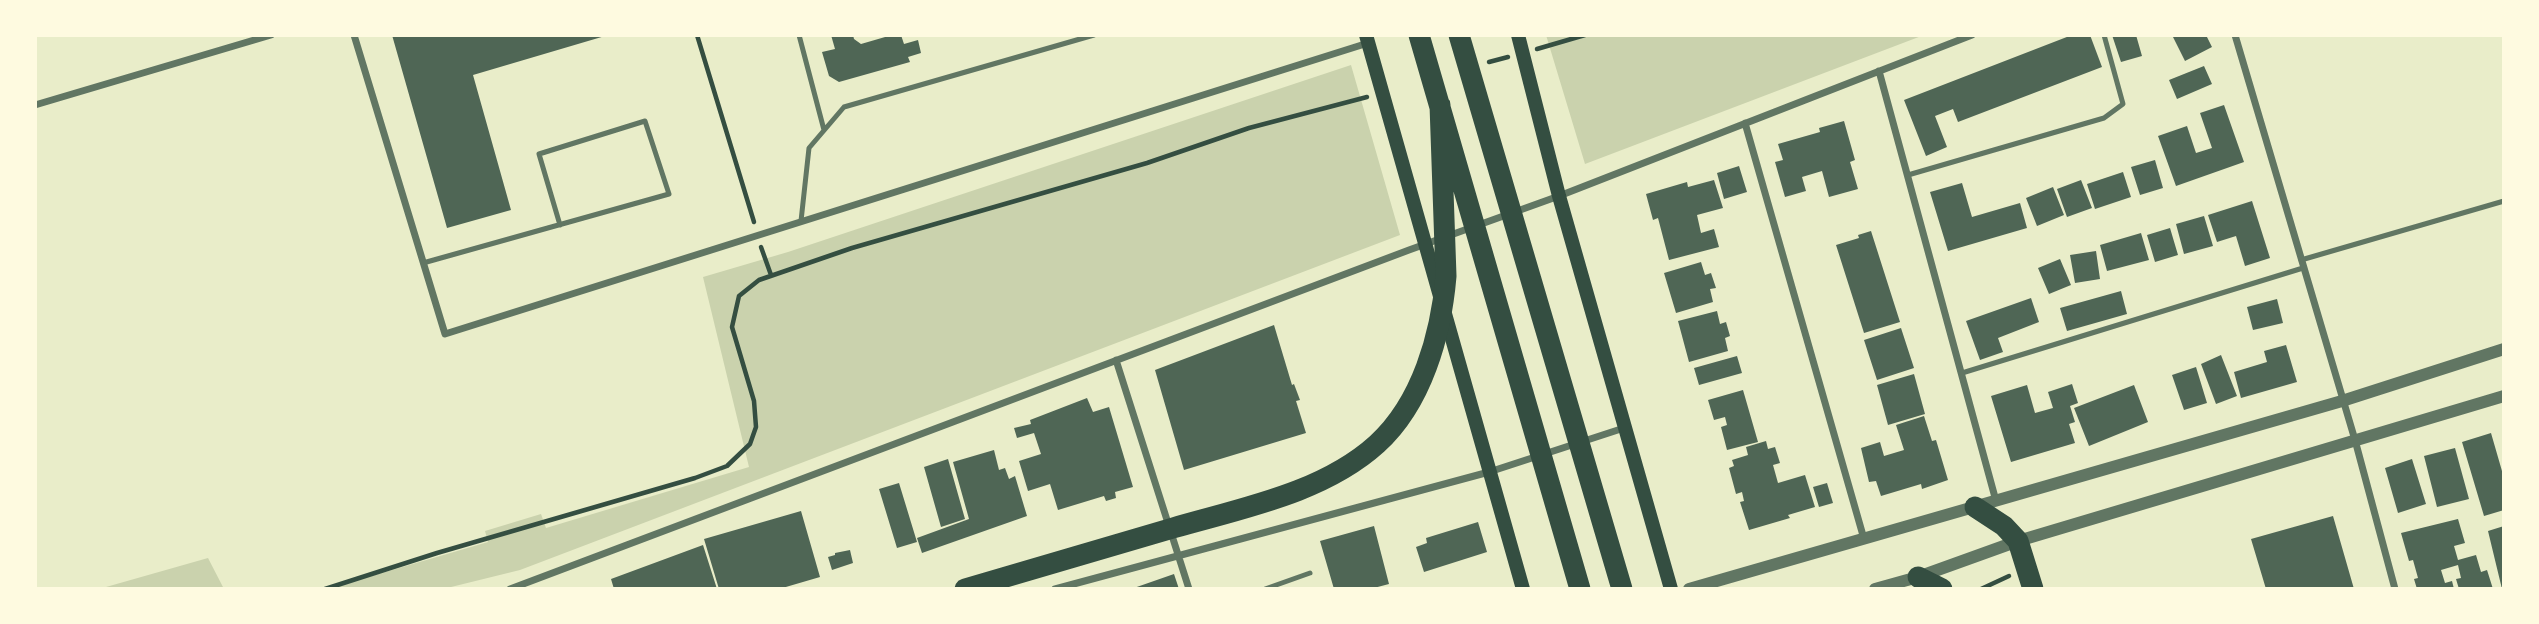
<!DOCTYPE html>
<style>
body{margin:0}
#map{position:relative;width:2539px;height:624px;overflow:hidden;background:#e9edc9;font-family:"DM Sans",sans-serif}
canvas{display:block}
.frame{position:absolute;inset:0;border:37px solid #fefae0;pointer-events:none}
</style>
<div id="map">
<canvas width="2539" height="624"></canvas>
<div class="frame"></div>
</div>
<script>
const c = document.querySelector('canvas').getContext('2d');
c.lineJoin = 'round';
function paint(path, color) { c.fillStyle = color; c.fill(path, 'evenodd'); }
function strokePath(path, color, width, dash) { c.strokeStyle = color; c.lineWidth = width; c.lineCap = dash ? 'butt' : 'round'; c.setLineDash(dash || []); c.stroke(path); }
const green = new Path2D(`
 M1546 35H1924L1585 164Z
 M1351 65 1400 235 520 570 443 589H327L488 542 485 531 541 514 546 528 749 467 703 277 788 252Z
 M208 558 224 589H99Z`);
const building = new Path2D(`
 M392 35H605V36L473 75 511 210 447 228Z
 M831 35H853L854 39 861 44 892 35H901L904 44 918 40 921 53 908 57 910 62 839 82 829 76 822 52 835 49Z
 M2072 35H2090L2102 67 1958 122 1953 109 1935 116 1947 147 1926 156 1904 100Z
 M2112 35H2136L2142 56 2121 62Z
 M2172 35H2206L2212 47 2185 61Z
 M2204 66 2212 84 2177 99 2169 80Z
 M2224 105 2244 162 2176 186 2158 136 2187 126 2196 153 2212 148 2200 113Z
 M1844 121 1855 160 1850 162 1858 189 1829 197 1822 171 1802 177 1806 191 1785 197 1775 162 1783 160 1778 144 1820 132 1819 128Z
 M2155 160 2163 188 2140 195 2131 167Z
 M1739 166 1747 192 1724 199 1717 173Z
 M2123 172 2131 197 2095 209 2087 184Z
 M1714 180 1723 208 1697 215 1701 233 1714 229 1719 247 1669 260 1658 218 1653 220 1646 194 1687 182 1688 187Z
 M2081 180 2092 208 2067 217 2057 189Z
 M1962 183 1972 217 2020 203 2027 228 1948 251 1930 192Z
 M2053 187 2064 215 2037 226 2026 198Z
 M2252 201 2270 258 2245 266 2236 236 2217 242 2208 215Z
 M2204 216 2213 246 2184 254 2176 224Z
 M2170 228 2178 255 2155 262 2147 235Z
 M1871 231 1900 322 1864 333 1836 245 1859 238 1858 235Z
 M2141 233 2149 260 2107 271 2100 245Z
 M2096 251 2100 279 2075 283 2070 255Z
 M2060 259 2071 285 2049 294 2038 268Z
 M1701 262 1705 275 1711 273 1716 288 1710 289 1713 302 1676 313 1664 273Z
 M2121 291 2127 314 2067 331 2060 308Z
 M2031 298 2039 322 1998 338 2003 352 1980 360 1966 321Z
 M2277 299 2283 323 2253 330 2247 307Z
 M1717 311 1720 324 1726 322 1730 336 1725 338 1728 351 1689 362 1678 321Z
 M1274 325 1292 385 1294 384 1300 400 1296 401 1306 433 1184 470 1155 370Z
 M1901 328 1914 368 1877 380 1864 340Z
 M2286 345 2297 382 2241 398 2234 372 2267 362 2264 351Z
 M2221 355 2237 396 2216 404 2201 364Z
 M1737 356 1742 373 1699 385 1694 368Z
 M2196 367 2207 403 2184 410 2172 375Z
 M1914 374 1925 414 1888 425 1877 385Z
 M2072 384 2078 403 2070 406 2075 422 2069 424 2075 443 2011 462 1991 396 2027 385 2035 413 2053 408 2048 392Z
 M2134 385 2148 422 2089 446 2074 408Z
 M1743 390 1758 442 1727 450 1721 427 1727 425 1725 417 1714 420 1708 400Z
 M1087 398 1093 412 1109 407 1133 487 1115 492 1116 498 1106 501 1104 496 1058 510 1050 484 1028 491 1019 461 1041 454 1034 433 1017 438 1014 428 1031 424 1030 420Z
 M1924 416 1932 441 1936 440 1948 480 1922 489 1921 484 1881 496 1876 481 1869 482 1861 448 1880 442 1884 456 1904 450 1896 425Z
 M2491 433 2504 478V510L2484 516 2462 442Z
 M1766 441 1768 449 1775 447 1780 463 1773 465 1778 483 1805 475 1815 507 1788 515 1790 518 1749 530 1740 502 1744 501 1742 492 1736 494 1729 468 1734 466 1732 460 1748 455 1746 447Z
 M2455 448 2469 499 2437 507 2424 456Z
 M994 450 999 470 1005 468 1009 479 1015 476 1027 516 922 553 917 538 969 519 953 462Z
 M948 459 965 519 941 527 924 467Z
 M2412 459 2426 504 2398 513 2385 468Z
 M899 483 917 542 897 548 879 489Z
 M1827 483 1833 503 1819 507 1813 487Z
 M801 511 820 577 779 589H719L704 539Z
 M2333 516 2354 589H2266L2251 539Z
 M2458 519 2465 543 2454 546 2458 560 2476 555 2481 572 2487 570 2493 589H2459L2456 579 2461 578 2458 565 2441 570 2445 583 2452 581 2454 589H2417L2414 579 2418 578 2413 560 2409 561 2401 533Z
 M1478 522 1487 552 1424 572 1416 547 1427 543 1426 538Z
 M1374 526 1389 584 1370 589H1334L1320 541Z
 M2504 526V589H2502L2488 531Z
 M703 545 717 589H614L611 579Z
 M850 550 853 563 832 570 828 557 835 555V553Z
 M1174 574 1179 589H1131Z`);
const path = new Path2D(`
 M697 35 754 222
 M1537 49 1585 35
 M1489 62 1508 57
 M761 247 771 275
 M325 589 437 553 695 478 727 466 750 444 756 427 754 401 732 327 739 296 759 280 852 248 1147 163 1249 128 1367 97
 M1981 589 2009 576`);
const service = new Path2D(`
 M799 35 824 130
 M1908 175 2104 118 2123 104 2104 35
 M801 221 809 148 844 107 1094 35
 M2301 260 2504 201
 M423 263 669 194 645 121 539 154 560 225
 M1962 373 2303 268
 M1265 589 1310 573`);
const minor = new Path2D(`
 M354 35 445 334 1368 43
 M2235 35 2355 440 2395 589
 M1879 71 1996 501
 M35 105 271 35
 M1745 123 1864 539
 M1116 360 1189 589
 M510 589 1409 250 1559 196 1972 35
 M1055 589 1489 472 1624 428`);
const tertiary = new Path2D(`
 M1689 589 2342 401 2504 349
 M1875 589 1918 577 2018 541 2504 396`);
const secondary = new Path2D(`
 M1366 35 1523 589
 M1518 35 1559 196 1671 589`);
const motorway = new Path2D(`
 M1419 35 1580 589
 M1459 35 1622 589
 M1975 507 2004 526 2018 541 2033 589
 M1918 577 1942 589
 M965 589C1034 569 1104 548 1173 528 1242 508 1323 493 1377 444 1422 403 1441 335 1446 276L1440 105`);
paint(green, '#cad2ad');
paint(building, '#4f6655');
strokePath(path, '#344e41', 4.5);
strokePath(service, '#617663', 5);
strokePath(minor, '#617663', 7);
strokePath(tertiary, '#617663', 12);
strokePath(secondary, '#344e41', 14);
strokePath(motorway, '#344e41', 21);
</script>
